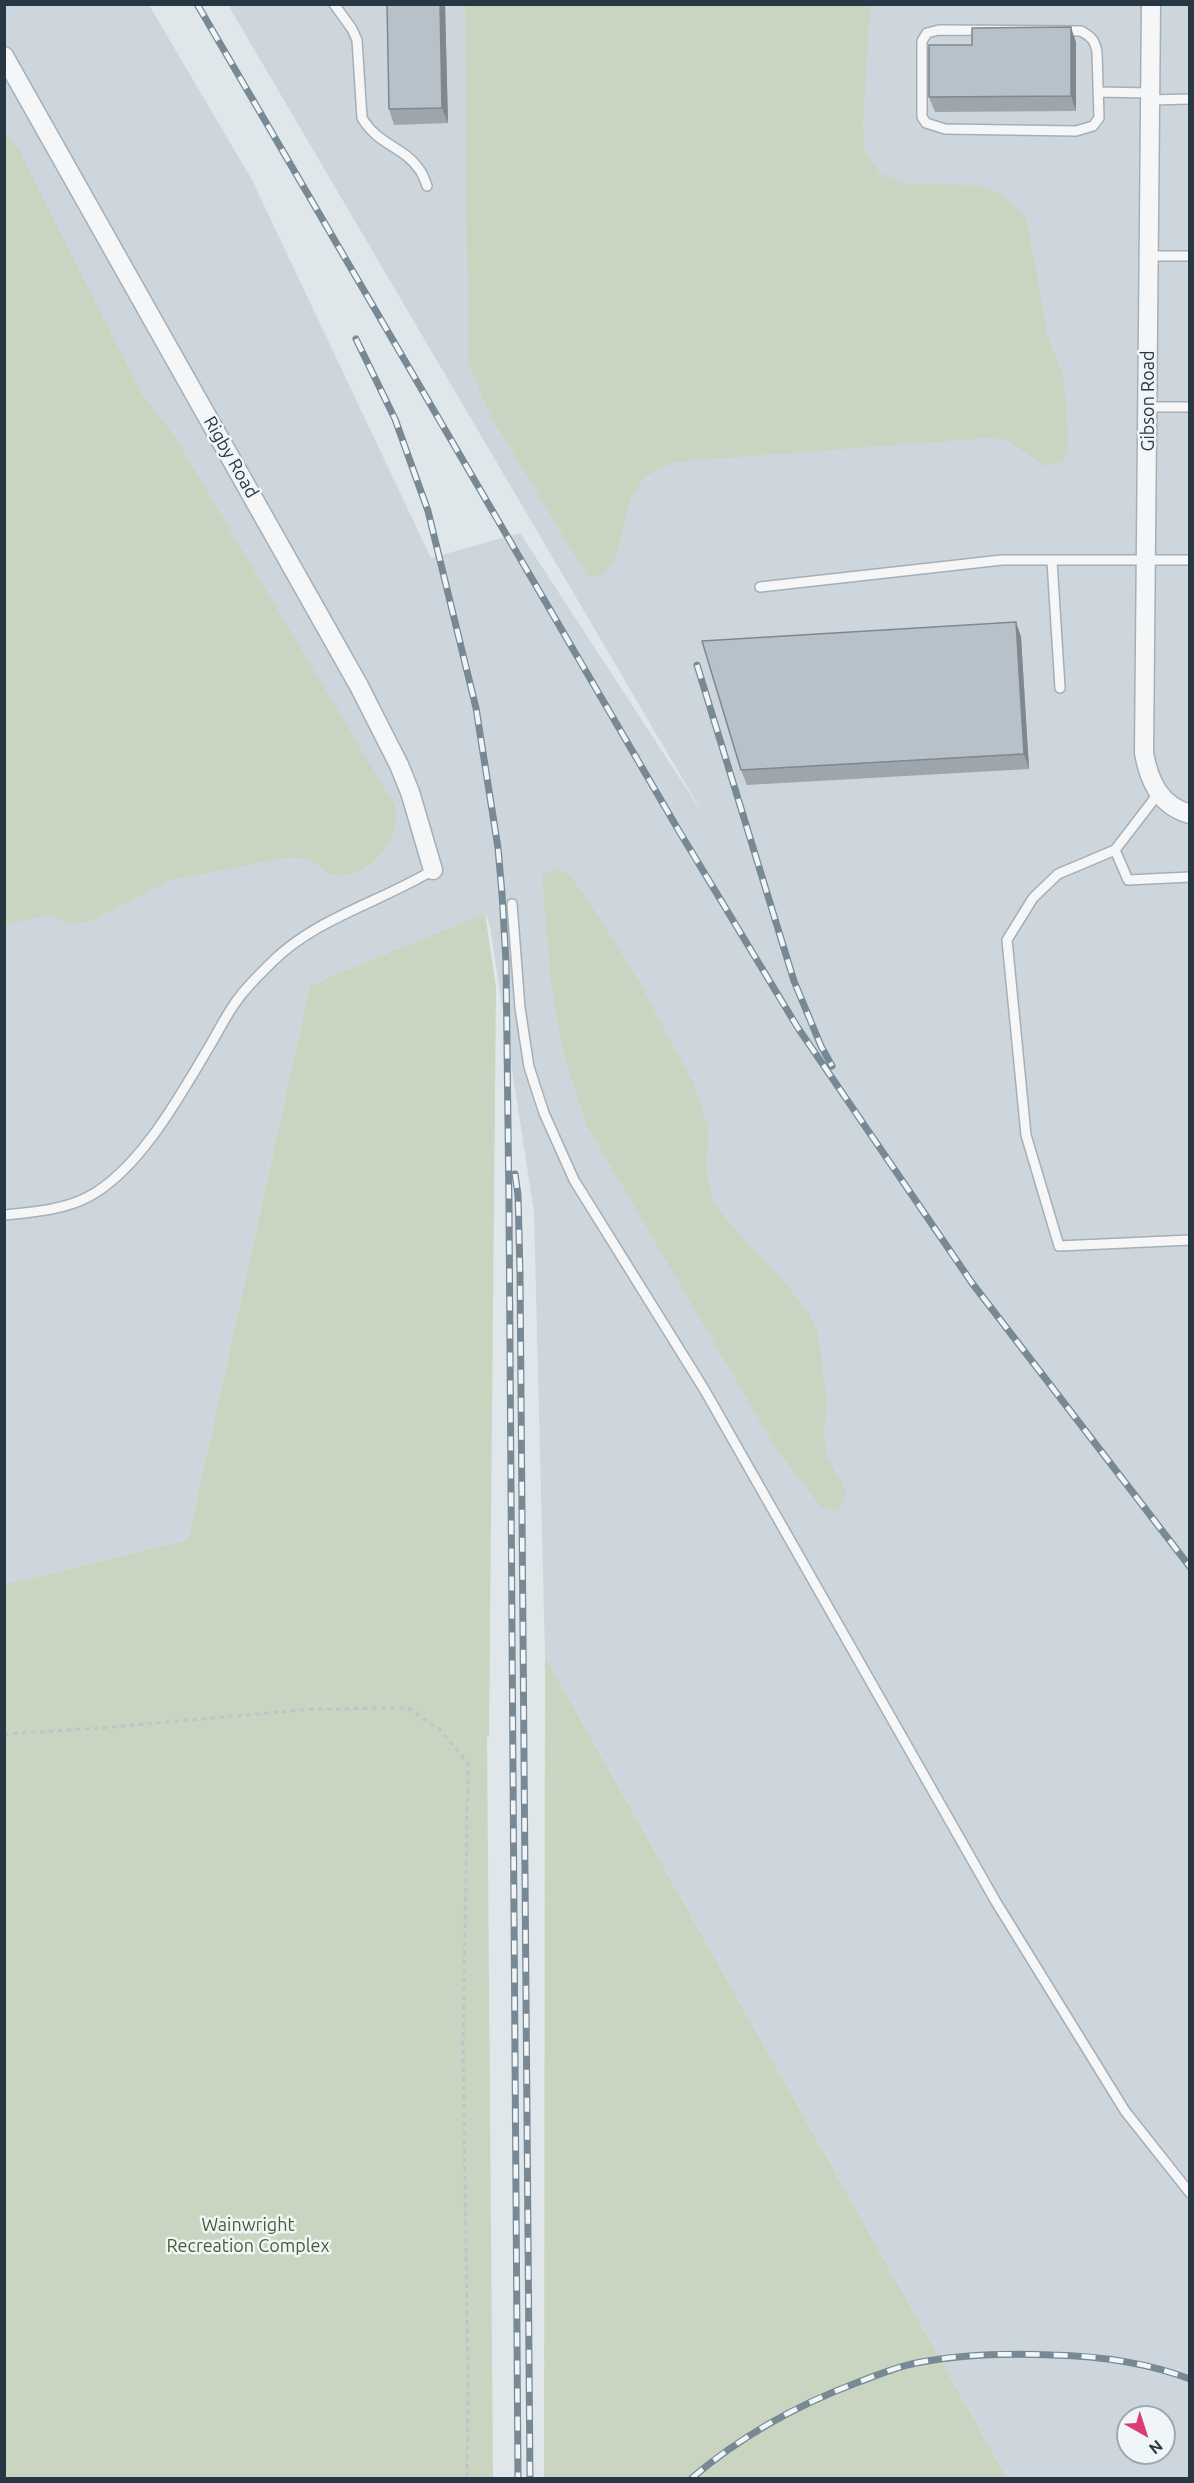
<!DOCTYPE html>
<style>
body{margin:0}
#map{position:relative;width:1194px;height:2483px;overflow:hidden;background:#e0e7eb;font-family:Ubuntu,sans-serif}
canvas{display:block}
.frame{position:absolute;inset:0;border:6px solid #273744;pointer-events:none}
.north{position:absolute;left:1116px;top:2405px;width:60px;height:60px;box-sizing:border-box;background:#f0f5f8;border:2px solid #a0a9b0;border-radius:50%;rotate:141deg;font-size:16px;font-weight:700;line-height:24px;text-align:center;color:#273744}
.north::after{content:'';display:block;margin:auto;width:21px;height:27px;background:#dc3a72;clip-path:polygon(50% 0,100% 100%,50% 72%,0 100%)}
</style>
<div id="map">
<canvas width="1194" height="2483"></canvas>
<div class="frame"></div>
<div class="north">N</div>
</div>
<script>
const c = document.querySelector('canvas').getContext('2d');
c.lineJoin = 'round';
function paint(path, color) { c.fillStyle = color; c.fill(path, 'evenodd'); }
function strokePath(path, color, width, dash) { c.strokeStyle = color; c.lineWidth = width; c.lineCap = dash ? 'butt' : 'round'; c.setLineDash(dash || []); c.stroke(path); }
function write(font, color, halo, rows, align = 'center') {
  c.font = font + ' Ubuntu,sans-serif'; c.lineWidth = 5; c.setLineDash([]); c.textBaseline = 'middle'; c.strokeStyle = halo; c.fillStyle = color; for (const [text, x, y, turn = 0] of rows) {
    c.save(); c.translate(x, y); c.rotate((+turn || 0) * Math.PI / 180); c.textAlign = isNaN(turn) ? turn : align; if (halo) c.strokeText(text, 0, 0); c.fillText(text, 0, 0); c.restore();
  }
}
const built = new Path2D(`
 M4 5H149L252 180 431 558 520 533 705 817 228 5H1189V2478H1007L545 1656 534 1212 490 927 485 913 310 985 188 1540 5 1584ZM1128 2417H1164V2453H1128Z`);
const green = new Path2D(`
 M465 5H870L863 128 865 151 881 174 907 184 975 185 1001 194 1026 216 1048 337 1064 378 1069 450 1062 463 1045 466 1006 440 989 438 674 462C665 467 652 471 645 478 617 505 631 549 601 577L587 576 489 413 468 362Z
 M5 134 18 148 142 394 173 434 395 806C403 839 367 883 331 874 326 873 321 867 316 864 307 859 299 858 289 857L171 880 92 921 70 925 50 914 5 925Z
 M556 867 567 873 585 895 640 983 694 1085 709 1129 706 1169 714 1203 732 1226 785 1283 809 1314 818 1334 827 1400 824 1433 827 1456 846 1492 841 1506 837 1510 821 1507 777 1450 586 1124 562 1048 551 983 542 876Z
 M485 913 496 988 489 1736 487 1737 493 2478H5V1584L188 1540 310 985Z
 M545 1656 1007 2478H544Z`);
const path = new Path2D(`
 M4 1734 100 1728 313 1709 408 1708 439 1729 468 1763 463 2042 468 2383 467 2478`);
const lane = new Path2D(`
 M334 4 352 29 357 40 362 118C379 146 403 146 419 169 423 174 425 180 427 186
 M939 30 1081 31C1092 37 1095 41 1097 52L1099 118 1093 126 1076 131 945 129 926 123 922 117V41L927 33Z
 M1098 92 1150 93
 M1150 100 1190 99
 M1149 256H1190
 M1148 407H1190
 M1052 561 1060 688
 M760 587 1002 560H1190
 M1158 794 1115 850 1058 874 1033 898 1007 940 1026 1135 1059 1246 1190 1240
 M1115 850 1128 880 1190 877
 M512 904 520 1008 529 1067 544 1113 574 1180 704 1389 996 1902 1125 2111 1190 2193
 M4 1215C33 1212 63 1210 88 1197 141 1169 182 1092 212 1042 220 1028 228 1012 238 999 248 985 260 974 272 962 316 918 381 902 433 870`);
const street = new Path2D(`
 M1151 4 1144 753C1149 781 1160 806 1190 814
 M4 56 359 686 399 765 410 792 433 870`);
const rail = new Path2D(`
 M197 4 679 831 798 1028 972 1283 1190 1567
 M356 339 395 419 428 511 476 708 498 848 502 894 506 962 509 1206 518 2478
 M697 665 794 981 821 1046 832 1066
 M515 1174 518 1195 520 1273 530 2478
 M692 2478C741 2436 795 2406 856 2383 875 2376 896 2367 916 2363 961 2354 1006 2353 1052 2355 1099 2356 1145 2362 1190 2379`);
const wall = new Path2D(`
 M445 4 448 123 394 125 389 109Z
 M1076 42V111L935 112 929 97 972 45Z
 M1016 622 1021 637 1029 769 747 785 741 770Z`);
const shadedWall = new Path2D(`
 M440 4H445L448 123 442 108Z
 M1071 27 1076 42V111L1071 96Z
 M1016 622 1021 637 1029 769 1024 754Z`);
const building = new Path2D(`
 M387 4H440L442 108 389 109Z
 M1071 27V96L929 97V45H972V28Z
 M1016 622 1024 754 741 770 702 641Z`);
const streetNames = [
 ["Gibson Road",1148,401,-90],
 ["Rigby Road",231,457,60]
];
const parkNames = [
 ["Wainwright",248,2225],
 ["Recreation Complex",248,2246]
];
paint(built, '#ced6dd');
paint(green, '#cad5c1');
strokePath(lane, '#a5afb6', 12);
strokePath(street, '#a5afb6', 21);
strokePath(path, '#bfc4c9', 3, [4.5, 4.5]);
strokePath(lane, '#f4f6f8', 9);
strokePath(street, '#f4f6f8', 18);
strokePath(rail, '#788996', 7);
strokePath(rail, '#f0f5f8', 4.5, [14]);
paint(wall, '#9da6ad');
paint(shadedWall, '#80878d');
paint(building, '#b7c1c9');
strokePath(building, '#80878d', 1.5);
write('18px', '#273744', '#f0f5f8', streetNames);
write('18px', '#456133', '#f0f5f8', parkNames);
</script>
